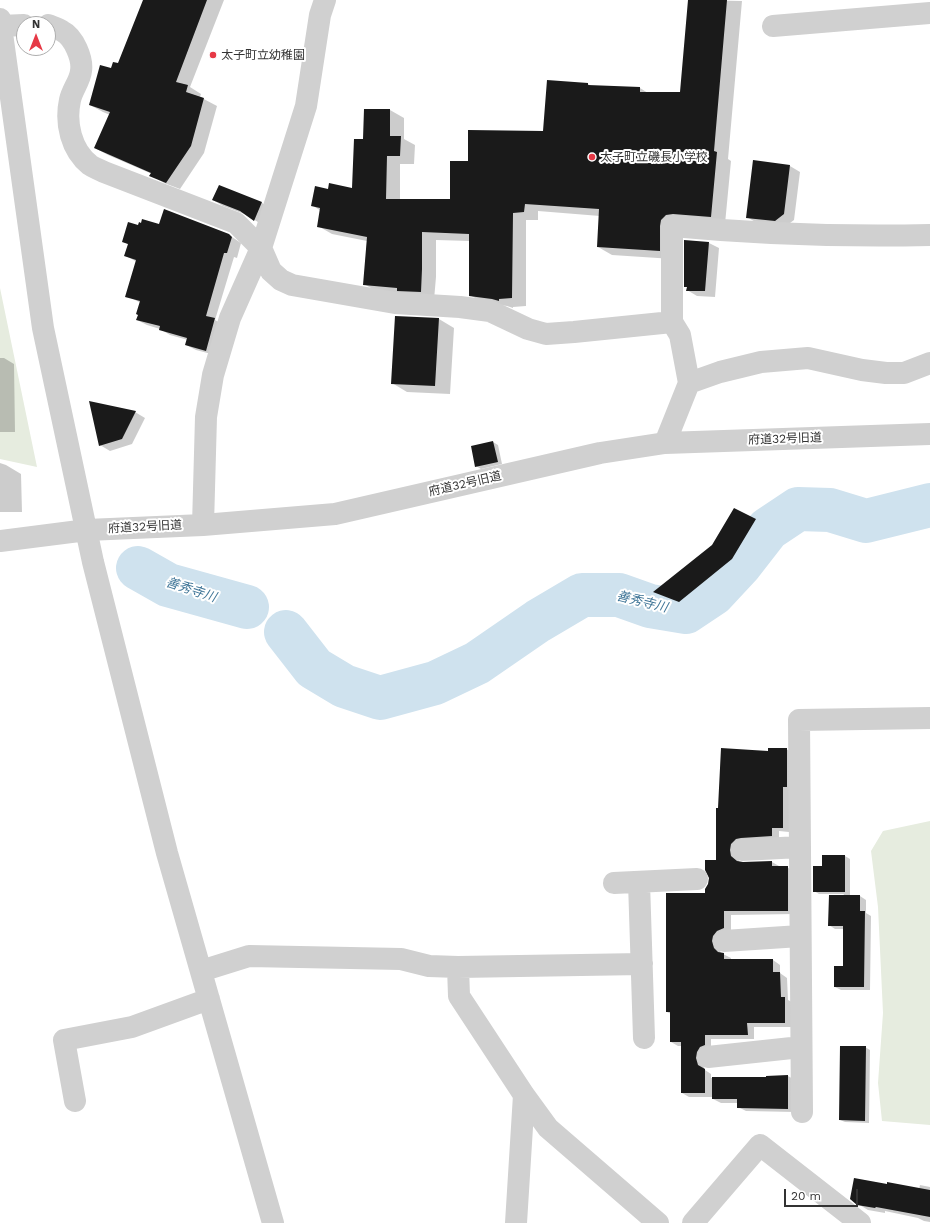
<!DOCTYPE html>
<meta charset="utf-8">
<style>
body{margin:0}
#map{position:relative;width:930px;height:1223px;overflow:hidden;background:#fff;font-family:"Work Sans",sans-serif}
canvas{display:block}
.north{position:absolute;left:16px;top:16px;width:40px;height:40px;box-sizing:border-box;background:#fff;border:1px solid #adadad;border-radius:50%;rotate:0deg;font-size:11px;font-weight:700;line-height:16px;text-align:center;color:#333}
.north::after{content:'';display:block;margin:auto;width:14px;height:18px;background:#e63946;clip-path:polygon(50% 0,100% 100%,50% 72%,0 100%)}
.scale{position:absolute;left:784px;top:1189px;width:74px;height:18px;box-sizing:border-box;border:2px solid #333;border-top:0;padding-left:5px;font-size:12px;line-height:14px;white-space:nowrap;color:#333;-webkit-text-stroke:3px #fff;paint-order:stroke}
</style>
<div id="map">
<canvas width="930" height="1223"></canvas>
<div class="north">N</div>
<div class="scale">20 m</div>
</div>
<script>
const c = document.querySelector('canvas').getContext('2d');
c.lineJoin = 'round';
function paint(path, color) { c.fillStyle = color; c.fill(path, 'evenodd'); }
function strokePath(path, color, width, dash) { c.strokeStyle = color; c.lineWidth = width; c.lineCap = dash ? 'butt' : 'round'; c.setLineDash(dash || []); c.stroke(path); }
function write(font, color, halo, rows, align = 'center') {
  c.font = font + ' "Work Sans","Noto Sans JP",sans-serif'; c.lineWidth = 4; c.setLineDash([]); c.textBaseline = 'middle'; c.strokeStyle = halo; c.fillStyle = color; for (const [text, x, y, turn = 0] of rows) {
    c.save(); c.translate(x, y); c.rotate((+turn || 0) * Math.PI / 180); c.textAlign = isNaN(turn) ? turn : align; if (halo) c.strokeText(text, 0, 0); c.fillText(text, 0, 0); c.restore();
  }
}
const green = new Path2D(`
 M0 288 37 467 0 459Z
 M930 821V1125L882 1121 878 1083 883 1013 878 907 871 851 883 831Z`);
const shadow = new Path2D(`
 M144 0H224L190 87 201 94 200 97 217 106 204 153 180 189 164 183 151 175 152 174 108 155 95 148 110 115 103 112 90 105 112 70 118 64Z
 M689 0 742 1 728 159 731 161 725 224 688 221 673 259 612 255 598 247 600 216 538 211V220H526V306L513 307V308L507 306 484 303 470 295V241L436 240V277L434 300 378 292 364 284 367 241 332 234 318 226 321 211 312 205 329 190 353 189 364 140 365 110H390L404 118V139L415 145 414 164H400V200H451L469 162 544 132 588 84 591 86 640 88 648 93H681Z
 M754 162 790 166 800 172 794 220 786 226 757 223 747 217Z
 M219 186 262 203 272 209 264 226 247 215 223 206 213 200Z
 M159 225 229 235 241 243 237 258 234 257 215 320 224 325 215 355 196 350 186 345 188 340 170 335 160 329 147 325 137 320 141 303 127 296 137 262 126 256 129 245 123 241 139 227Z
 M709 243 719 248 715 297 697 296 687 290Z
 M439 319 454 328 450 394 407 392 392 383Z
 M0 358H4L14 364 15 432H0Z
 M135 412 145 418 132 444 110 451 100 445Z
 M493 442 498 445 502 464 481 469 476 466Z
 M0 463 6 465 21 474 22 512H0Z
 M755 519 770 528 747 567 694 610 669 601 654 592Z
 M786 749 794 753 789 832 779 831V840L736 855 740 863 772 862 779 866 787 867 794 872 795 914 731 915V932L718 946 721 953 731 958V960H773L780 965V973L787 978 788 1000 792 1002V1027H754V1039H711V1049L702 1063 705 1070 711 1074V1078H767L788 1076 795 1080V1112L746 1111 738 1107V1103H721L713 1099V1097H689L682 1093V1046H678L671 1042V1014L667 1012 717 861 769 752Z
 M823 856H845L850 859V896H860L866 900V913L871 916 870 990H841L835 987 844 967V929H835L829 925 844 894H819L814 891 823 867Z
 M865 1047 870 1050 869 1123 845 1122 840 1120Z
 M920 1185 930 1187V1222L924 1221 918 1218 885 1211V1213L868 1210 858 1204 919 1189Z`);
const river = new Path2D(`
 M138 568 168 585 247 607
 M286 632 314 668 344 686 380 698 435 683 477 663 538 621 582 595H619L650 606 686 612 713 594 740 565 768 529 798 509 830 510 866 521 930 505`);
const building = new Path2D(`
 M143 0H207L176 82 188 85 186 92 204 98 191 146 166 183 149 176 151 173 94 148 110 112 89 105 100 65 111 68 113 62 118 63Z
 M688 0H727L714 151 717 152 711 217 673 214 666 215 661 220 660 226V251L597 247 599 209 525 204 524 212 513 213 512 298 499 299V301L492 299 469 296V234L422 232V269L421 292 397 291V288L363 285 367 237 317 227 320 208 311 206 315 186 328 189 329 183 352 188 354 139H363L364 109H390V136H401L400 156H387L386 199H450V161H468V130L543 131 547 80 588 83V85L640 87V92H680Z
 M753 160 790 165 784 214 775 221 746 218Z
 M219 185 262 202 254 221 240 211 212 200Z
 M164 209 229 234 232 237 227 253H224L206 316 215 318 206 351 185 345 187 338 159 330 160 326 136 320 138 315 136 314 140 301 125 297 136 260 124 256 128 244 122 242 128 222 138 225 139 222 141 223 142 219 159 224Z
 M684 240 709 242 705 291H686L687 287H684Z
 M395 316 439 318 435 386 391 384Z
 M89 401 136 411 122 439 99 446Z
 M493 441 498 462 475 467 471 446Z
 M734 508 756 519 732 559 679 602 653 592 712 545Z
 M721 748 768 751V748H787V787H783V828H772V836L741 838 736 839 731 844 730 850 731 856 737 861 743 862 772 861V866H788V911H724V928L717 931 713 936 712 941 714 948 718 952 724 953V959H773V972H780L781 997H785V1023H747L748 1035H705V1045L700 1047 697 1052 696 1058 698 1065 705 1069V1093H681V1042H670V1012H666V893H705V889L708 884 709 878 705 870V860H716V808H718Z
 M822 855H845V892H813V866H822Z
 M829 895H860V911H865L864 987H834V966H843V926H828Z
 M840 1046H866L865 1121 839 1120Z
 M788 1075V1109L737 1108V1099H712V1077H766V1076Z
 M854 1178 887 1184V1182L930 1190V1217L876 1207 875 1208 857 1205 850 1199Z`);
const minor = new Path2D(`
 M0 19 43 328 93 562 167 853 273 1223
 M48 25C53 27 58 28 62 31 74 37 83 59 81 71 80 81 72 90 70 100 65 123 71 150 90 165 94 168 99 169 104 172L236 223 261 248 271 271 281 280 292 285 395 303 460 307 490 311 528 329 546 334 574 332 672 322V226C758 234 844 237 930 235
 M0 26 24 25
 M773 26 930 13
 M672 322 680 335 689 383
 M665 443 689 383 720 372 761 362 808 358 862 370 886 373H904L930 363
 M203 525 206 417 213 375 230 318 261 248 306 106 320 15 325 0
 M0 541 87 530 203 525 335 514 600 453 665 443 930 434
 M742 850 800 847
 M639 882 644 1038
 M614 883 697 879
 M724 941 800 936
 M458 967 459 996 524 1095 548 1128 658 1223
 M201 971 249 956 401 959 429 966 458 967 642 964
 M708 1057 801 1047
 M75 1101 64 1040 132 1027 209 999
 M802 1112 799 720 930 718
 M516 1223 524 1095
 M693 1223 760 1145 860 1223`);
const markers = [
 [213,55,4,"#e63946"],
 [592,157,4,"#e63946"]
];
const poiNames = [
 ["太子町立幼稚園",221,55],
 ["太子町立磯長小学校",600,157]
];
const streetNames = [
 ["府道32号旧道",785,439,-2],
 ["府道32号旧道",465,484,-13],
 ["府道32号旧道",145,527,-3]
];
const waterNames = [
 ["善秀寺川",191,590,18],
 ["善秀寺川",642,602,14]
];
paint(green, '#e6ecdf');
paint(shadow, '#0003');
strokePath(river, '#cfe2ee', 44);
paint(building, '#1a1a1a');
strokePath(minor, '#d0d0d0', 22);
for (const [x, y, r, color] of markers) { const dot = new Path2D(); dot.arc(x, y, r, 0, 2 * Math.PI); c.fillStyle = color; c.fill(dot); strokePath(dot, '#fff', 1.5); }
write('12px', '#333', '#fff', poiNames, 'left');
write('12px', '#333', '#fff', streetNames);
write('italic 13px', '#3f7597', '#fff', waterNames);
</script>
